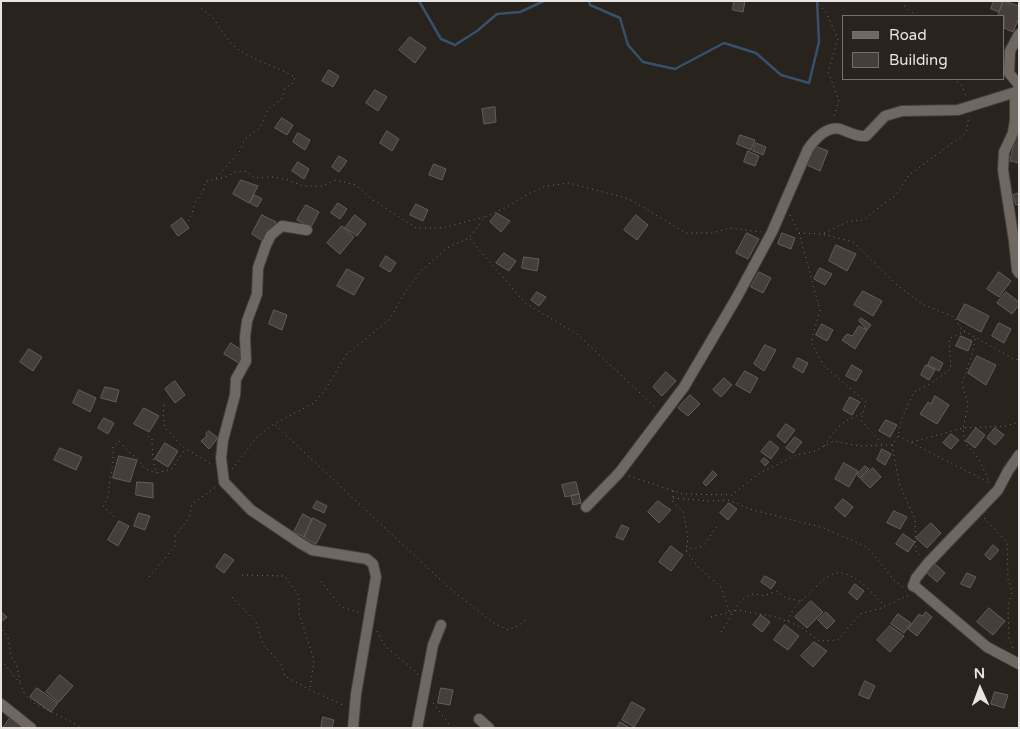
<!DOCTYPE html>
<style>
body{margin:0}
#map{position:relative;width:1020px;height:729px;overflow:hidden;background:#29231e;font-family:"Varela Round",sans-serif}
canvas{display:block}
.frame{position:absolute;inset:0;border:2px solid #e8e4e1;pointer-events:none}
.legend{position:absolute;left:842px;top:15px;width:162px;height:65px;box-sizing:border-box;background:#29231e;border:1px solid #75706c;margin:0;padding:6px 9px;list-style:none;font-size:15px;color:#e8e4e1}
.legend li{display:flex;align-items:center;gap:10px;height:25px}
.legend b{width:25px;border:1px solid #75706c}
.north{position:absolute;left:955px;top:664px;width:50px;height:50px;-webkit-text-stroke:4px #29231e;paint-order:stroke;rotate:358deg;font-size:14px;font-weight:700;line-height:20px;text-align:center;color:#e8e4e1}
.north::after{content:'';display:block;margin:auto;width:18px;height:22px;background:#e8e4e1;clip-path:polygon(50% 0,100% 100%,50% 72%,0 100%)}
</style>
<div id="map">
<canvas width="1020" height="729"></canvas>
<div class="frame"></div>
<ul class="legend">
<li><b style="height:6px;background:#6f6862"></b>Road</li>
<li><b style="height:14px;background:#463e3b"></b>Building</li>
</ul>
<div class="north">N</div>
</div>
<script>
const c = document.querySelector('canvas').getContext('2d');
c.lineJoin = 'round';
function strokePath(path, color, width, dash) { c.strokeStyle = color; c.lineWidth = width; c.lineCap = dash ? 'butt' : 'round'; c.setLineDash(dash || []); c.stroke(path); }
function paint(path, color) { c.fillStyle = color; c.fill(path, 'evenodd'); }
const stream = new Path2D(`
 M419 1 441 39 455 45 477 31 497 14 520 12 544 1
 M589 1 590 5 620 18 628 45 643 62 675 69 724 43 756 53 781 75 809 83 819 42 817 1`);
const building = new Path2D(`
 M734 1H745L743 12 733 10Z
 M994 1H1003L999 12 991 9Z
 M1004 1 1019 6V18L1013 32 1004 28V16H998Z
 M410 37 426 48 415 63 399 50Z
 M329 70 339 76 333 87 322 81Z
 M375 90 387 97 378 111 366 103Z
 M495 107 496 122 484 124 482 109Z
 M282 118 293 125 287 135 275 128Z
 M387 131 399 139 392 151 380 143Z
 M1018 131H1019V163L1010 161Z
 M298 133 310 140 305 150 293 142Z
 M740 135 755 140 751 150 737 144Z
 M756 143 766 147 763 155 753 151Z
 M815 146 828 151 820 171 807 165Z
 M748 151 759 156 755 166 744 162Z
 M339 156 347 161 339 172 332 167Z
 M298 162 309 169 304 179 292 171Z
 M434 164 446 169 442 180 429 175Z
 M241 180 258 186 249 203 233 194Z
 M1019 193V204L1016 205 1013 195Z
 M255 195 262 199 257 207 250 203Z
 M338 203 347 209 340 219 331 213Z
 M416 204 428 210 423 221 410 215Z
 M306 205 319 212 311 227 297 220Z
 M497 213 510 221 501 232 490 222Z
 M262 215 276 222 264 242 252 234Z
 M355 215 366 224 357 236 345 228Z
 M636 215 648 225 637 240 624 230Z
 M182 218 189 228 178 236 171 226Z
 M342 226 354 237 340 254 327 243Z
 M747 233 759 239 748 259 736 253Z
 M782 233 795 238 791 249 778 244Z
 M836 245 856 254 847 271 829 261Z
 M504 253 516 261 509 271 496 263Z
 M386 256 396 263 390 272 380 266Z
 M524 257 539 259 537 271 522 268Z
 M820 268 832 274 825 285 814 279Z
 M347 269 364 278 354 295 337 286Z
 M759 272 771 278 763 293 751 287Z
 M999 272 1011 281 999 297 987 289Z
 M863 291 882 301 873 316 854 305Z
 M537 292 546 297 539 306 531 300Z
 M1006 292 1019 302V305L1012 314 997 303Z
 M965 304 989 316 981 332 957 319Z
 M274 310 287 315 282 330 269 324Z
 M861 318 871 325 867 330 859 321Z
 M999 323 1011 329 1004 343 992 336Z
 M822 324 833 330 827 341 816 335Z
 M859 326 867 330 855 349 842 340 847 334 852 336Z
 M961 336 972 341 968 351 956 346Z
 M231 343 244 352 239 363 224 354Z
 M765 345 776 350 764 371 754 364Z
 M29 349 42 357 33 371 20 362Z
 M977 356 996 365 986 385 968 373Z
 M932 357 943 363 939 371 928 365Z
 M798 358 808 363 803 373 793 367Z
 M852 365 862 371 856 381 846 376Z
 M926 365 935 370 929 380 921 375Z
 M745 371 758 378 750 393 736 385Z
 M666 372 676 381 662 396 653 387Z
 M724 378 732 385 721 397 713 390Z
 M175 381 185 395 175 403 165 389Z
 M105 387 119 390 116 402 101 398Z
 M79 390 96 398 90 412 73 403Z
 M690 395 700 404 688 416 678 408Z
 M935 396 949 405 937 424 920 414 928 402 931 404Z
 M850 397 860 402 852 415 843 410Z
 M144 408 159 416 149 432 134 424Z
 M104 418 114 423 108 434 98 428Z
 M886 420 897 425 890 437 879 431Z
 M786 424 795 430 785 443 777 436Z
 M976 428 985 435 975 448 966 441Z
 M995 428 1004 435 995 445 987 438Z
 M209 431 218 438 209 449 201 441 207 436 206 434Z
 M951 434 959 440 951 449 943 443Z
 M795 437 802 442 793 453 786 448Z
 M770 441 779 448 771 459 761 452Z
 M165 443 178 451 168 467 155 459Z
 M60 448 82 457 76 470 54 460Z
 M882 449 891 454 885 465 877 460Z
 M119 456 137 460 130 482 113 478Z
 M764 458 769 462 765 466 761 461Z
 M844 463 858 471 849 487 835 479Z
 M865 466 869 469 860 478 857 475Z
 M873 468 881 477 870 488 861 479Z
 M713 471 717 475 706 486 703 483Z
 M137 482 153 483V498L136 495Z
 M576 482 579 494 565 497 562 485Z
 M579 494 581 503 573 505 571 496Z
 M843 499 853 507 845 517 835 508Z
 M317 501 327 506 324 513 313 508Z
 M658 501 671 510 659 523 648 512Z
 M729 503 737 509 728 520 720 513Z
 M894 511 907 517 900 529 887 523Z
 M139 513 150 516 145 530 134 526Z
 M303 514 312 519 304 537 294 532Z
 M313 518 326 525 316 544 304 538Z
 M119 521 129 526 118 546 108 540Z
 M931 523 941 533 927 548 916 538Z
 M622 525 629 528 623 540 616 537Z
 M903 534 915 542 908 552 896 544Z
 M993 545 999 550 990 560 985 555Z
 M671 546 683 555 671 571 659 562Z
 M225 554 234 560 224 573 216 567Z
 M935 564 945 573 937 582 927 573Z
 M967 573 976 577 970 588 961 584Z
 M765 576 776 582 771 589 761 582Z
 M855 584 864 591 857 600 849 593Z
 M811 601 823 612 807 628 795 617Z
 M989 608 1005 621 993 635 977 622Z
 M1 612 7 617 1 622Z
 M826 612 835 621 827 629 818 620Z
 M926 612 932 617 917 636 908 629 919 614 922 616Z
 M898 614 911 623 904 633 891 624Z
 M761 615 770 622 762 632 753 625Z
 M785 625 799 636 788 650 774 640Z
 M890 626 904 636 890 652 877 640Z
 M814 642 827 651 813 667 801 656Z
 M60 675 73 686 59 702 46 692Z
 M865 681 875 686 869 699 859 695Z
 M37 688 58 703 51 712 30 697Z
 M441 688 453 690 450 705 438 703Z
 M995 692 1008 695 1004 708 991 704Z
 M632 702 645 709 634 727 622 720Z
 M323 717 334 720 332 728H321Z
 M10 718 24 728H3Z
 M620 722 630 728H617Z`);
const path = new Path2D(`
 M815 1 826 12 838 39 828 72 839 100 833 119
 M903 1 905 7 917 16
 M953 79 961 84 967 98
 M216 179 223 178 236 172 246 171 255 178 273 177 288 180 303 186H322L336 180 356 185 373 200 416 228H442L484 217
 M790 215 799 233 820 310 811 342 824 366 866 402 861 420 883 445
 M188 221C193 214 193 207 196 201 202 192 204 193 205 182L215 179 240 151 245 139 260 128 268 109 281 100 285 88 293 83 295 77C276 66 253 61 235 47 227 40 222 31 216 22 212 16 204 11 198 6
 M799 233 822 234 853 242 896 284 922 304 954 317 962 330 1014 359 1019 360
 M824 233 849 221 864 220 878 208 895 196 909 175 966 133 969 116
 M470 239 525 303 577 334 656 408
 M975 339 972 355 962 383 968 405 963 428 965 443 979 459 990 483
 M164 405 163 417 165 428 183 447 211 464
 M275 425 447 586 492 622 508 630 518 626 528 618
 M148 436 152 439C152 447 153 467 157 473L172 469 185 449
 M898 436 988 482
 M912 442 963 428 1006 426 1019 422
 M892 445 899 483 915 519 916 551 920 555
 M824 446C838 425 840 423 863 413
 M232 469 257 437 274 424 314 403 325 390 346 355 390 319 405 292 421 271 447 248 469 238 485 217 509 206 526 195 546 186 569 183 629 199 686 233H712L730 228 761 232
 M629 476 683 494 732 495 760 473 797 455 815 451 834 441 859 446 892 445 898 436 902 418 914 392 930 384 951 369 949 339 965 331
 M673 491V502L683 511 688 538 686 551 699 568 721 587 729 611
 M673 498 710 501 728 500 753 510 824 528 867 547 895 581 903 587
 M114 517 103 506C110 495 108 492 110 480 112 469 114 459 113 447L119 441 131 454 137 458 145 469 157 473
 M984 518 1007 542 1008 579 1012 591 1008 607 1009 638 1013 649
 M686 551C691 547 697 549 702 546 710 541 710 532 717 527
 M242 575 285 576 299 596V613L314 660 310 689
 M149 577 175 546V536L189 518 192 504 216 487
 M321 581 341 607 361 613
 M232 597 256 622 263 644 281 664 285 676 310 690 345 706
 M711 617 738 610 776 617 801 627 819 641 838 640 860 614 881 608 909 595
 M788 621C793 605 801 602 812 591 818 585 826 576 833 574 851 567 874 595 885 606
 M2 630 8 637 11 656 17 666 20 682
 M377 631 385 646 415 671 418 675
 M721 632C730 620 738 596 754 594 758 594 762 596 766 595 770 594 774 592 777 591L786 598 800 601
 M1 660 20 683 25 695 35 704 72 722 81 728
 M433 703 452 728`);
const minor = new Path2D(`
 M1019 34 1010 51 1009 73 1019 85
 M1015 92V120L1013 133 1004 152 1003 170 1014 241 1017 270 1019 273
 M307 230 282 226 271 235 266 245 258 268 257 294 247 321 245 337 246 361 236 379 235 395 223 440 221 458 224 482 251 510 300 543 312 550 367 559 373 564 376 577 356 694 353 728
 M1019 455 1008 471 998 490 928 563 916 578 913 586 917 588 987 647 1019 664
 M586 507 619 473 684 387 737 297 772 232 808 149C815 139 826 126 840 129 850 132 856 137 866 136L885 116 902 111 958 110 1019 91
 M1 704 31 728
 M479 719 489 728
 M417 728 433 645 441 625`);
strokePath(stream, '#35516c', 2.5);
paint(building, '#463e3b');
strokePath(building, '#655d59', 1);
strokePath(minor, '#45403c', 12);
strokePath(path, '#77726e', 1, [1, 4]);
strokePath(minor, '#6f6862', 10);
</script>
